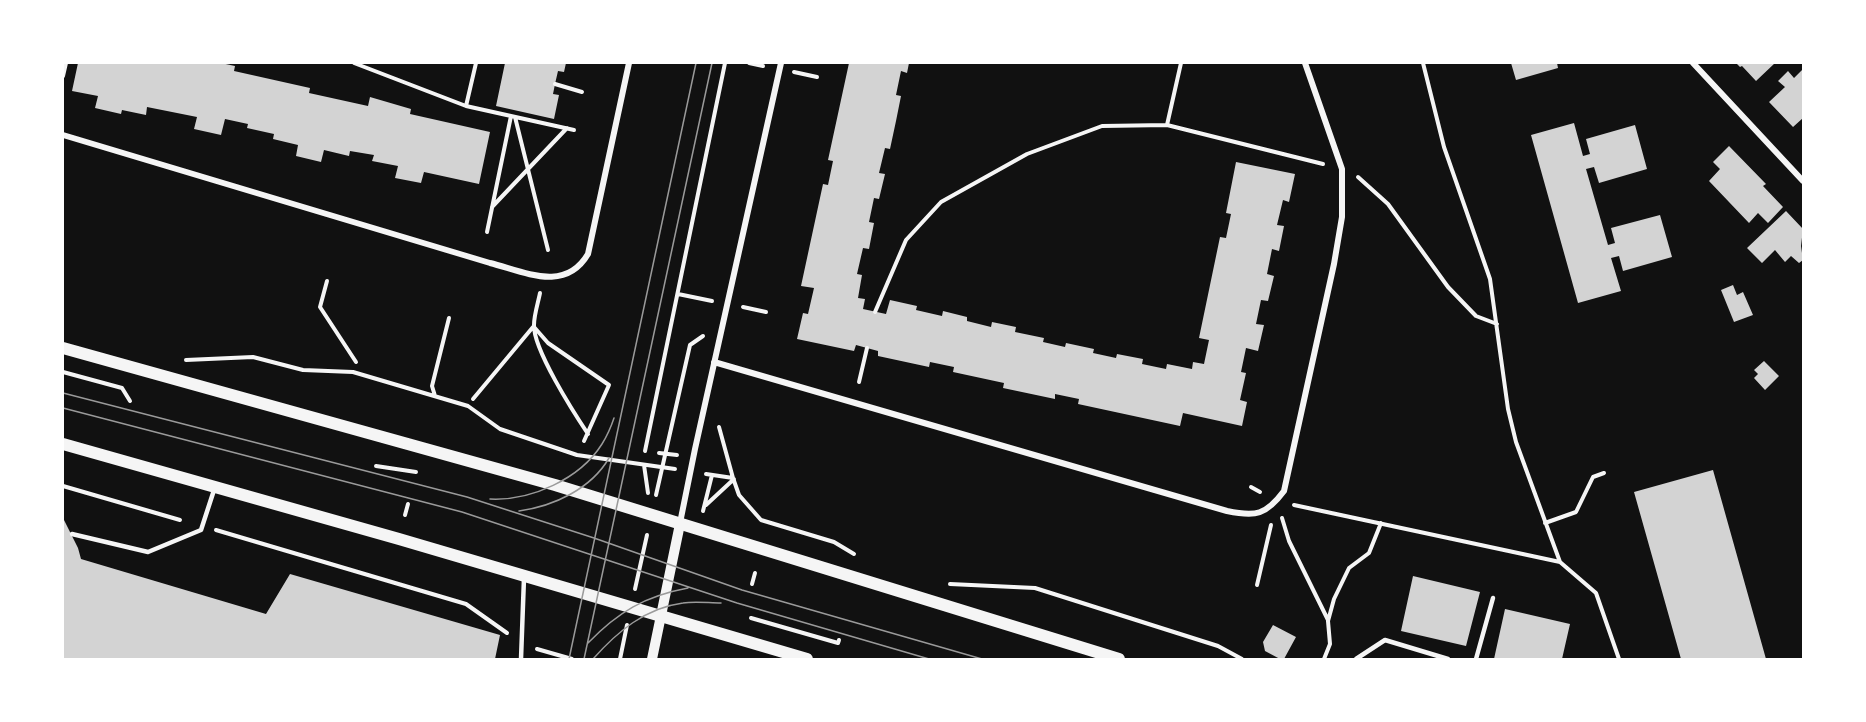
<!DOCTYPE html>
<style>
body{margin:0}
#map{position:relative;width:1866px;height:722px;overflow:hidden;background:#111;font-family:"Golos Text",sans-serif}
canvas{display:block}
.frame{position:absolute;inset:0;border:64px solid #fff;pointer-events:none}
</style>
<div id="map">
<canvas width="1866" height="722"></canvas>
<div class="frame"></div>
</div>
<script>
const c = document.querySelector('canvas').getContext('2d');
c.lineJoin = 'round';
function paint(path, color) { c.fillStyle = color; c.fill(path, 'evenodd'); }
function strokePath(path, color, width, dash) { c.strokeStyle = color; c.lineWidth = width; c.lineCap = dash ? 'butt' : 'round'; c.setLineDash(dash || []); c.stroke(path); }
const building = new Path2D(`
 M78 63H221L235 66 234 71 310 88 309 93 368 106 370 97 411 109 410 114 490 132 479 184 424 172 421 183 395 178 398 166 372 161 374 155 350 151 349 156 324 150 321 162 296 156 298 145 273 139 274 134 247 128 248 124 225 119 221 135 194 129 197 117 147 107 146 115 122 110 121 114 95 108 98 96 72 91Z
 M505 63H566L564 72 558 71 555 84 553 94 559 95 554 119 496 106Z
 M849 63H909L907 73 901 71 896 95 901 96 896 121 890 149 885 148 879 173 885 174 879 199 874 198 869 222 874 223 869 249 863 248 857 274 862 275 858 298 865 299 863 309 886 314 890 300 917 306 916 310 942 316 943 311 967 317V321L991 327 992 322 1016 327 1015 332 1044 338 1043 342 1065 347 1066 343 1094 349 1093 353 1116 358 1117 354 1143 359 1142 364 1166 369 1167 364 1192 369 1193 362 1204 364 1209 340 1199 338 1220 237 1226 238 1231 214 1226 213 1236 162 1295 174 1289 202 1283 200 1277 225 1284 226 1279 251 1272 249 1267 274 1274 276 1268 301 1261 300 1256 324 1264 325 1258 351 1246 348 1241 372 1246 373 1240 400 1247 402 1242 426 1183 413 1180 426 1078 404 1079 399 1055 394V399L1003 388 1004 383 953 372 954 367 930 362 929 367 878 356V351L856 345 854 351 797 339 803 313 808 314 814 288 801 286 823 184 828 185 833 161 828 160Z
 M1511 63H1557L1558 68 1516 80Z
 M1736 63H1775L1756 81 1742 66 1740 67Z
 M1803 69V118L1793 127 1769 102 1785 87 1778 81 1788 71 1794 78Z
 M1574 123 1583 156 1590 154 1586 139 1635 125 1647 169 1599 183 1594 167 1586 169 1608 245 1615 243 1611 228 1660 215 1672 257 1623 271 1619 256 1611 258 1621 291 1578 303 1531 135Z
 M1729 146 1766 184 1763 186 1783 207 1768 223 1758 213 1749 223 1709 181 1720 169 1713 162Z
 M1786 211 1803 229 1801 246 1803 260 1799 263 1791 256 1785 262 1775 250 1762 263 1747 248Z
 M1733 285 1737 295 1743 292 1753 315 1734 322 1721 290Z
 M1764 361 1779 376 1765 390 1754 378 1758 374 1754 370Z
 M1713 470 1766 659H1681L1634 492Z
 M63 518 78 548 81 559 266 614 290 574 500 635 495 659H63Z
 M1413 576 1480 592 1466 646 1401 631Z
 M1505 609 1570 624 1562 659H1494Z
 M1273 625 1296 637 1284 659H1280L1265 651 1263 642Z`);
const path = new Path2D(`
 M354 63 466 106 574 130
 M749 63 763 66
 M1423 63 1444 147 1490 279 1508 409 1516 442 1560 562
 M794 72 817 77
 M63 76 66 63
 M555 84 582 92
 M466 106 476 63
 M515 117 548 250
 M1167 125 1323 164
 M1358 177 1388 204 1448 287 1476 316 1497 324
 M492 207 567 128
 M487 232 511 116
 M327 281 320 307 356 362
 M540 293C538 303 534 315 534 325 533 349 574 413 588 434
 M678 294 712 301
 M743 307 766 312
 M875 312 906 240 941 202 1027 154 1102 126 1167 125 1181 63
 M534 327 548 343 609 385 584 441
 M186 360 253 357 303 370 353 372 468 406 500 429 577 455 675 469
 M63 372 122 388 130 401
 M859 382 867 348
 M435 396 432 386 449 318
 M473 399 533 327
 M719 427 733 478
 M645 451 725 63
 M659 453 677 455
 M644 465 648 493
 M376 466 416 472
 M706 474 733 478 739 495 761 520 834 542 854 554
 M63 486 180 520
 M1251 487 1260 492
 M656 495 690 345 703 336
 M706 505 734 479
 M1294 505 1560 562 1596 593 1619 659
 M703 511 712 475
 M405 515 408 504
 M1282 518 1289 541 1328 620
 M1545 523 1576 512 1593 477 1604 473
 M216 530 466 604 507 633
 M752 584 755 573
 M950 584 1035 588 1218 646 1242 659
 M1257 585 1271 525
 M635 589 647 535
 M751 618 838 643 839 640
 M537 649 572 659
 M620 659 627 625
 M1324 659 1330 644 1328 621 1334 599 1349 568 1369 553 1381 523`);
const service = new Path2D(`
 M72 534 148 552 201 530 215 487
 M521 659 524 578
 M1356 659 1385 640 1448 659
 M1476 659 1493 598`);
const minor = new Path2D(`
 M1693 63 1803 181
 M63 135 490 263C525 272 565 293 588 254L629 63
 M714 362 1227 511C1256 517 1266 515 1284 491L1334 264 1342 217V169L1305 63
 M680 523 695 449 781 63`);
const tertiary = new Path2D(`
 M652 659 680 524`);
const secondary = new Path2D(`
 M63 348 555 485 1119 659
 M63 444 399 539 807 659`);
const tram = new Path2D(`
 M63 393 467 497 594 538 742 590 982 659
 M63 408 462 512 737 603 929 659
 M490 499C531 501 580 479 602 444 607 436 611 427 614 418
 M519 511C554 506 591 489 609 458
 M588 643C618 612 645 596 688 588
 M569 659 696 63
 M584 659 712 63
 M593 659C617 632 645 608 683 603 695 601 709 603 721 603`);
paint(building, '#d3d3d3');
strokePath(path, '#f5f5f5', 4);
strokePath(service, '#f5f5f5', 4.5);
strokePath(minor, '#f5f5f5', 6);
strokePath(tertiary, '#f5f5f5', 10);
strokePath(secondary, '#f5f5f5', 12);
strokePath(tram, '#9a9a9a', 1.5);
</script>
